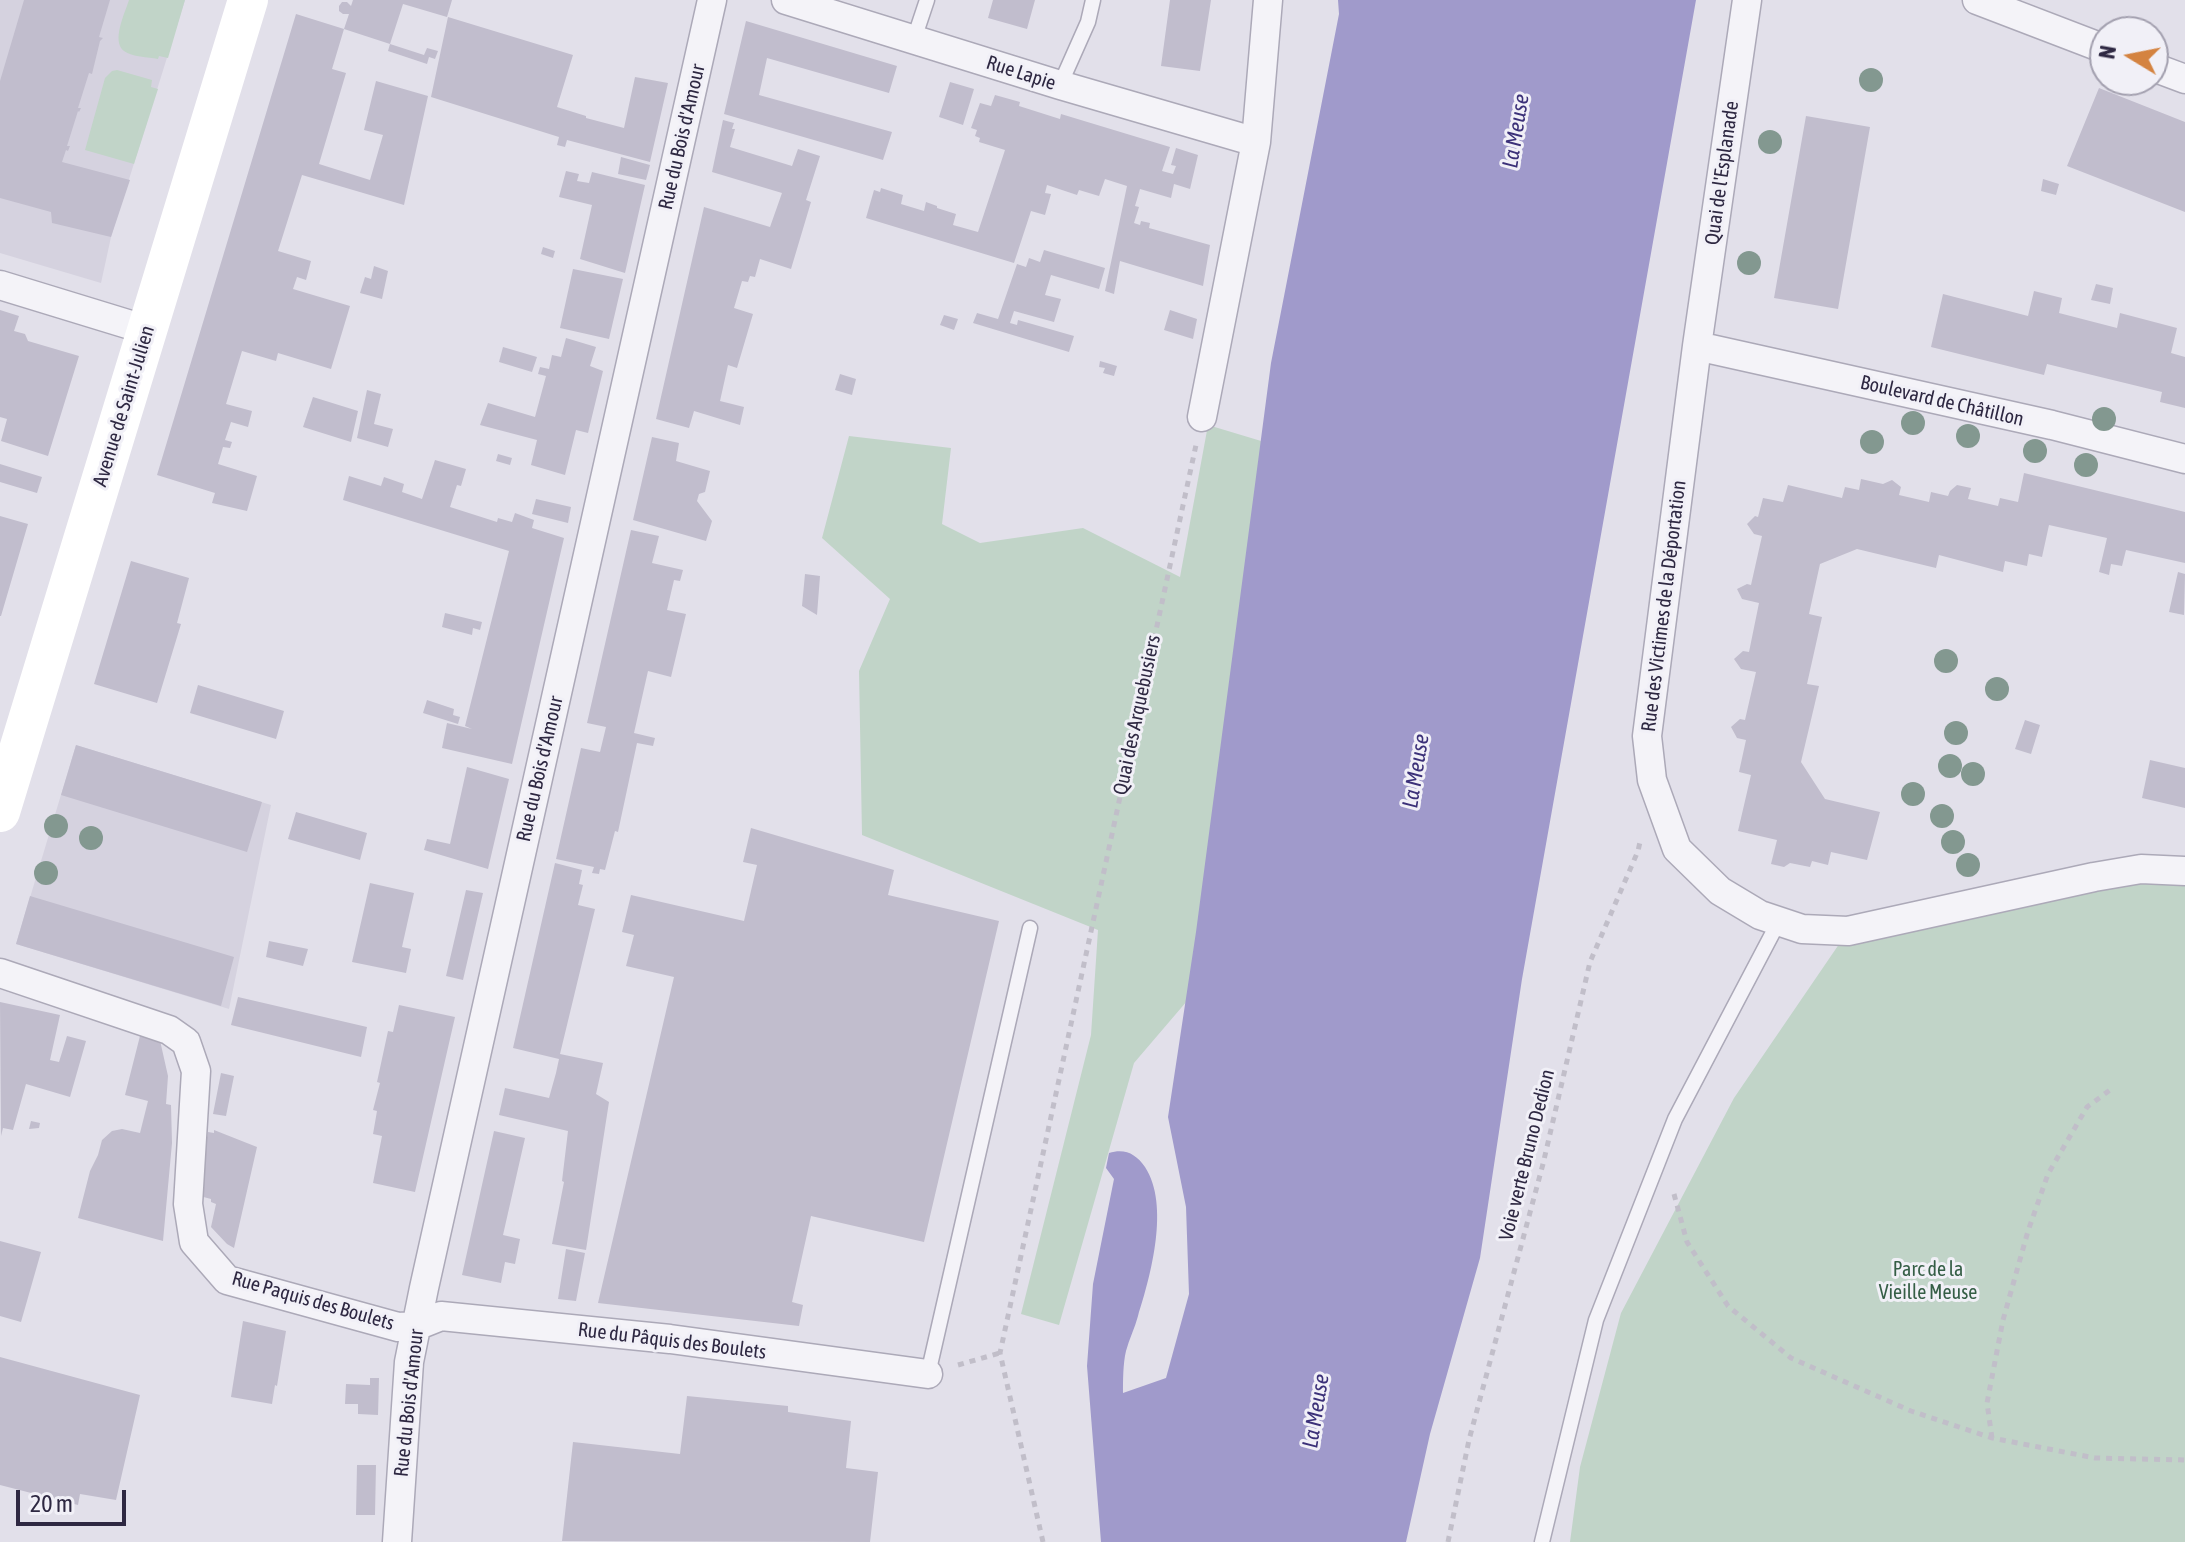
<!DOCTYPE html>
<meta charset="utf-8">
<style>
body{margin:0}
#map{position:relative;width:2185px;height:1542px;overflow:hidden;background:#e2e0ea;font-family:"Asap Condensed",sans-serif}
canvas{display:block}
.north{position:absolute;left:2089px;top:16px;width:80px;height:80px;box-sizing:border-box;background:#f1f0f7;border:2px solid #a3a0af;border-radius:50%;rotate:280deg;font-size:22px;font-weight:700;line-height:32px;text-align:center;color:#2e2842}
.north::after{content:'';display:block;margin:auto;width:28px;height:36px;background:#d48340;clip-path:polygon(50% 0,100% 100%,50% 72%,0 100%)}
.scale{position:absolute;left:16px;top:1490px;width:110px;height:36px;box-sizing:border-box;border:4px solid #2e2842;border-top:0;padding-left:10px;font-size:24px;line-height:28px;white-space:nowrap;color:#2e2842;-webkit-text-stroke:6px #f1f0f7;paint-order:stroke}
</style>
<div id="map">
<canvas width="2185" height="1542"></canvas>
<div class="north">N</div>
<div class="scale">20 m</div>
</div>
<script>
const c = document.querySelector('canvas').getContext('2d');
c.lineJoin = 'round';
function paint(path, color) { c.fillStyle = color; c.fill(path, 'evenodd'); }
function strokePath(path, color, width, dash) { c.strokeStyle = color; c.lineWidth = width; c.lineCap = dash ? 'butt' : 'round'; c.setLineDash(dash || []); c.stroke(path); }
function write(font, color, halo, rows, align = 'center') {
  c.font = font + ' "Asap Condensed",sans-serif'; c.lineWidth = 6; c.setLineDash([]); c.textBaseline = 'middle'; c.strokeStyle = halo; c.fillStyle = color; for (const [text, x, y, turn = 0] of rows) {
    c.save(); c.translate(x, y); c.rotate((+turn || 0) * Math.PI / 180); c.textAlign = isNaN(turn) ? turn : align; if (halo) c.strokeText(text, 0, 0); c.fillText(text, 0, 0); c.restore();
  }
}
const built = new Path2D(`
 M0 0H185L111 237 101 283 0 253Z
 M76 745 271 805 229 1009 16 944Z`);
const green = new Path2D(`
 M129 0H185L168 58 159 56 158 59C148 57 132 57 124 51 111 41 125 13 129 0Z
 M117 70 152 80 151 87 158 89 134 164 85 150 105 78 112 71Z
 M1208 425 1291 450 1240 939 1134 1063 1059 1325 1021 1314 1091 1035 1098 930 862 835 859 671 890 599 822 538 849 436 951 448 942 524 980 543 1083 528 1180 577Z
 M2185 871V1542H1570L1580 1467 1621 1313 1734 1098 1848 931Z`);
const water = new Path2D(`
 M1338 0H1696L1522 979 1480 1258 1430 1434 1406 1542H1101L1087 1366 1093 1284 1114 1179 1106 1168 1109 1153C1125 1148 1136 1154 1145 1167 1170 1205 1151 1275 1138 1316 1135 1328 1129 1339 1126 1351 1123 1363 1123 1381 1123 1393L1166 1378 1189 1294 1186 1207 1168 1117 1196 932 1271 363 1339 14Z`);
const building = new Path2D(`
 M24 0H110L99 37 103 38 100 41 92 74 89 73 78 108H81L79 112 78 111 67 146H70L68 151 66 150 62 162 130 180 111 237 52 223 51 212 0 198V81Z
 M353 0H452L447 17 403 4 390 44 344 29 332 69 346 73 319 164 370 180 383 135 364 130 376 81 428 96 404 205 302 175 278 251 311 261 306 280 297 277 293 289 350 306 331 369 278 353 276 361 242 351 226 404 252 411 248 427 231 422 225 440 232 442 230 448 223 447 218 464 257 476 247 511 212 503 215 493 157 475 296 14 344 29 349 14H343L339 11V6L342 2H347L351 6Z
 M993 0H1035L1027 29 988 18Z
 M1170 0H1211L1200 71 1161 66Z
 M448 17 573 55 557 107 586 116V118L624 128 635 77 668 83 650 162 567 140 565 147 557 145 559 137 431 97Z
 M746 21 897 66 889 93 767 58 759 95 892 132 883 160 724 114Z
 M390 44 424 55 427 48 438 51 435 59 429 57 427 64 388 51Z
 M950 82 974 89 963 125 939 117Z
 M2099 88 2185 122V212L2067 166Z
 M995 95 1020 102 1019 106 1060 119 1061 114 1170 147 1162 171 1173 174 1176 166 1171 165 1176 148 1198 155 1190 189 1174 184 1171 198 1140 189 1135 206 1139 207 1134 223 1140 225 1141 221 1150 223 1149 228 1210 245 1203 286 1120 261 1114 294 1105 291 1127 186 1105 179 1099 196 1079 190 1077 195 1047 185 1045 193 1051 194 1045 215 1031 211 1014 263 866 218 874 190 880 192 881 188 903 195 901 204 924 211 926 202 937 206V208L956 214 953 225 978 232 1005 150 979 142 980 138 975 136 977 130 971 128 980 103 991 106Z
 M1806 116 1870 127 1838 309 1774 298Z
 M723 120 734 123 732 129H735L730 147 792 166 798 149 820 156 806 200 811 202 791 269 760 259 755 277 750 276 748 282 742 281 734 308 753 314 737 368 728 365 720 401 744 407 740 425 694 411 689 428 656 419 704 207 770 227 782 193 712 172Z
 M621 157 650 165 646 180 618 174Z
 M566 171 579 174 577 181 589 183 592 172 645 185 625 273 580 259 592 205 559 197Z
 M2043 179 2059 184 2056 195 2041 191Z
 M543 247 555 251 553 258 541 254Z
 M1044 250 1105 268 1099 289 1051 275 1045 295 1061 299 1054 322 1014 311 1010 323 1017 325 1018 320 1074 336 1069 352 973 323 977 313 998 319 1017 264 1026 267 1029 258 1040 262Z
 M374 266 388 271 382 299 360 293 365 277 371 279Z
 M573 269 623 279 609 339 560 328Z
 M2096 284 2113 288 2110 304 2091 300Z
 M2034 291 2062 298 2059 313 2117 328 2120 313 2177 328 2171 353 2185 357V408L2160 402 2162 392 2047 364 2044 375 1931 347 1943 294 2028 316Z
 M0 310 19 316 14 331 25 334 28 341 79 356 48 456 1 441 7 419 0 417Z
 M1170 310 1197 319 1193 339 1164 330Z
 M944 315 958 319 954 330 940 325Z
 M566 338 596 347 590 366 603 371 588 433 576 430 565 475 531 465 537 440 480 425 488 403 535 417 546 376 538 374 540 367 549 369 552 355 561 357Z
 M503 347 537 357 532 372 499 362Z
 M1100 361 1117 366 1114 376 1103 373 1105 368 1099 367Z
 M840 374 856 379 852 395 835 390Z
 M367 390 381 394 374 424 393 429 388 447 357 438Z
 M313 397 358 411 351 442 303 427Z
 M652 437 679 443 676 461 710 471 705 492 699 494 697 501 712 521 706 541 633 520Z
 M498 454 512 458 510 465 496 461Z
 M435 460 466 469 461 486 457 485 450 507 497 522 498 518 512 522 515 513 534 520 532 528 564 538 512 764 442 748 447 723 472 729 465 726 509 551 343 500 349 476 381 486 384 477 404 484 402 492 422 499Z
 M0 464 42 477 37 493 0 482Z
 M2024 473 2185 512V563L2126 550 2122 566 2111 564 2109 575 2099 572 2107 538 2049 525 2042 557 2029 554 2027 566 2005 561 2003 572 1939 555 1936 568 1857 549 1820 564 1809 614 1822 617 1807 684 1819 686 1801 762 1825 799 1880 812 1867 860 1831 852 1828 865 1812 861 1810 867 1790 863 1784 867 1771 864 1777 840 1738 831 1751 775 1739 772 1746 740 1737 738 1731 727 1740 719 1745 720 1756 672 1741 669 1734 659 1743 651 1749 652 1759 603 1742 599 1737 589 1747 584 1751 585 1762 536 1754 534 1747 524 1755 516 1758 517 1763 498 1783 502 1788 485 1842 498 1845 487 1859 490 1861 479 1883 484 1892 480 1901 487 1899 495 1929 502 1931 492 1948 496 1950 491 1957 485 1971 488 1968 499 1998 506 2000 498 2018 502Z
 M536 499 571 507 568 523 532 514Z
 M0 516 28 524 1 616H0Z
 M631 530 659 536 652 563 683 570 680 581 674 580 667 610 686 614 671 677 648 671 634 733 655 738 653 746 637 743 618 832 615 831 605 870 600 869 599 874 592 873 594 867 556 859 581 748 600 752 606 727 587 723Z
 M131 561 189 578 177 623 181 624 157 703 94 684Z
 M2178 572 2185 574 2184 615 2169 612Z
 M805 574 820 576 817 615 802 606Z
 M445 613 482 622 480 630 473 628 472 635 442 627Z
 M198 685 284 711 276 739 190 713Z
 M427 700 454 709 453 715 460 717 458 724 423 713Z
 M2025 720 2040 725 2031 754 2015 749Z
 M76 745 262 802 247 852 61 795Z
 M2150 760 2185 768V808L2142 798Z
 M467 767 509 779 488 869 424 850 427 839 450 844Z
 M296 812 367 833 360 860 288 839Z
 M751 828 894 870 888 895 999 921 924 1242 811 1216 792 1302 803 1305 799 1326 598 1303 674 977 626 966 634 935 622 932 631 895 744 921 757 865 743 862Z
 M555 863 582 870 579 884 583 885 578 905 595 909 560 1054 603 1063 596 1094 609 1102 586 1250 552 1244 564 1182 562 1181 568 1131 499 1115 505 1088 549 1098 556 1073 559 1059 513 1048Z
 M370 883 414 893 402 947 411 949 406 973 352 962Z
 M466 890 483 893 463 980 446 976Z
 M30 896 234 957 221 1006 16 944Z
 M269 941 308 949 303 966 266 957Z
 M238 997 367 1027 361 1057 231 1025Z
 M0 1002 60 1015 50 1060 59 1062 67 1036 86 1041 70 1097 26 1084 13 1130 3 1128 1 1136Z
 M399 1005 455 1017 415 1192 373 1183 382 1136 373 1134 377 1111 373 1110 380 1083 377 1082 388 1031 393 1032Z
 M141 1032 159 1036 168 1076 166 1104 171 1105 172 1143 163 1241 78 1218 90 1171 98 1155 102 1140 112 1131 122 1129 140 1133 148 1101 125 1095Z
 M221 1073 234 1076 226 1116 213 1114Z
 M31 1121 40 1123 39 1128 29 1129Z
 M214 1130 257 1147 234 1248 227 1244 211 1227 216 1204 211 1202V1199L196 1195 208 1132 214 1133Z
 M494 1131 525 1138 503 1235 520 1239 515 1264 505 1262 501 1283 462 1275Z
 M0 1241 41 1252 21 1322 0 1316Z
 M566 1249 585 1253 576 1301 558 1299Z
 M243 1321 286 1331 277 1386 275 1385 272 1404 231 1397Z
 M0 1357 140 1395 116 1500 80 1494 78 1505 0 1485Z
 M370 1378H379L378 1415 358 1414V1404H345L346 1384 370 1385Z
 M687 1396 788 1406V1412L851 1421 846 1468 878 1472 870 1542 562 1541 573 1442 680 1454Z
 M357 1465H376L375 1515H356Z`);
const path = new Path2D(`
 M1674 1194 1687 1242 1728 1306 1791 1358 1911 1411 1992 1438 2095 1458 2185 1460
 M958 1365 1000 1353
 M1992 1438 1987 1403 2003 1320 2028 1231 2048 1174 2087 1107 2110 1090
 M1043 1542 1000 1353 1196 445
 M1448 1542 1469 1440 1543 1164 1590 962 1638 851 1640 842`);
const lane = new Path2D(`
 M914 39 927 0
 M1060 85 1088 22 1093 0
 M928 1374 1030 928
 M1542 1542 1596 1320 1675 1119 1779 921`);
const street = new Path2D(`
 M786 0 1060 85 1256 142
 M1747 0 1697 346 1647 736 1652 780 1677 849 1720 891 1760 915 1802 929 1848 931 2094 877 2141 869 2185 871
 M1977 0 2105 49
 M2153 67 2185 79
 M0 285 147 330
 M1697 346 2052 425 2185 459
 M1202 417 1256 142 1268 0
 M0 973 169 1030 186 1042 196 1071 188 1204 194 1242 227 1280 398 1327 416 1326 441 1316 670 1339 928 1374
 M397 1542 409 1362 424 1288 712 0`);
const secondary = new Path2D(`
 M0 812 248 0`);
const trees = [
 [1871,80],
 [1770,142],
 [1749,263],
 [2104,419],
 [1913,423],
 [1968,436],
 [1872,442],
 [2035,451],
 [2086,465],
 [1946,661],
 [1997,689],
 [1956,733],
 [1950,766],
 [1973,774],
 [1913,794],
 [1942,816],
 [56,826],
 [91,838],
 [1953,842],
 [1968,865],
 [46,873]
];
const streetNames = [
 ["Rue Lapie",1021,73,18],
 ["Rue du Bois d'Amour",682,137,-77],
 ["Quai de l'Esplanade",1722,173,-82],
 ["Boulevard de Châtillon",1942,401,13],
 ["Avenue de Saint-Julien",124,406,-73],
 ["Rue des Victimes de la Déportation",1664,606,-83],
 ["Quai des Arquebusiers",1137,715,-78],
 ["Rue du Bois d'Amour",540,769,-77],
 ["Voie verte Bruno Dedion",1527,1155,-76],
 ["Rue Paquis des Boulets",313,1301,16],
 ["Rue du Pâquis des Boulets",672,1341,7],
 ["Rue du Bois d'Amour",409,1403,-84]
];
const parkNames = [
 ["Parc de la",1928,1270],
 ["Vieille Meuse",1928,1293]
];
const waterNames = [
 ["La Meuse",1516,131,-81],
 ["La Meuse",1416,771,-81],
 ["La Meuse",1316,1411,-81]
];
paint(built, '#d5d2df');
paint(green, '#c1d4c8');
paint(water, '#a09acb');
paint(building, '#c1bdcd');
strokePath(lane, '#aca9b8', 17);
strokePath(street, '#aca9b8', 31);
strokePath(path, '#c1bec9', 5, [6, 6]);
strokePath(lane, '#f4f3f8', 14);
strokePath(street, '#f4f3f8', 28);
strokePath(secondary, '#fff', 40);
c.fillStyle = '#839890';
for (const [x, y] of trees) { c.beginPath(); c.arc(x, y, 12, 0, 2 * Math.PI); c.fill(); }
write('20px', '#2e2842', '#f1f0f7', streetNames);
write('20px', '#355e46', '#f1f0f7', parkNames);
write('italic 22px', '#3b3078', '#f1f0f7', waterNames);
</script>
